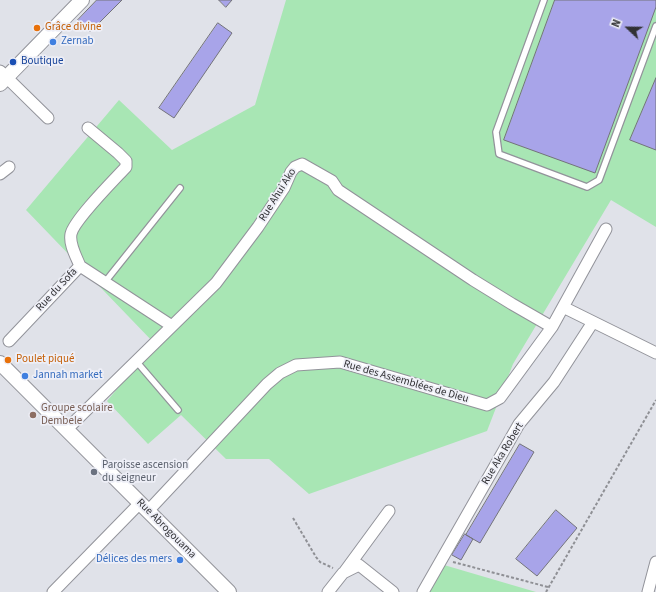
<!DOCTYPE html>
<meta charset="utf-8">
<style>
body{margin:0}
#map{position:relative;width:656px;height:592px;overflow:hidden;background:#e0e2e9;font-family:"Source Sans 3",sans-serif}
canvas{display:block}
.north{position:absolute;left:608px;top:8px;width:40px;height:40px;-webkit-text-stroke:3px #eeeff7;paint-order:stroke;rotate:292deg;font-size:11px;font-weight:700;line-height:16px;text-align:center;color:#313134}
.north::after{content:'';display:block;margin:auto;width:14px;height:18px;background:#313134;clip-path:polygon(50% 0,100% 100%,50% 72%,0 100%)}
</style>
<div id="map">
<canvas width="656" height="592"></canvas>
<div class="north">N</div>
</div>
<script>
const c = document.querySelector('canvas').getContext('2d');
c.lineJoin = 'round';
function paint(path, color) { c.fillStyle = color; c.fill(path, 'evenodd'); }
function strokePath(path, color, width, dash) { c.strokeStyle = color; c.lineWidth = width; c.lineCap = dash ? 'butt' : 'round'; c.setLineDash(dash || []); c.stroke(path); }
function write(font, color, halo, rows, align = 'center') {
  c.font = font + ' "Source Sans 3",sans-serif'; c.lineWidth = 3.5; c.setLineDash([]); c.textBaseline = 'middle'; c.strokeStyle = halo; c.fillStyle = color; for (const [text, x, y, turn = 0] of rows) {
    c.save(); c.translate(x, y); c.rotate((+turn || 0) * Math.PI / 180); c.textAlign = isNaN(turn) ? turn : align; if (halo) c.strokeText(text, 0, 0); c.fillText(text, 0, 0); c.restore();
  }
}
const green = new Path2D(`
 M286 0H656V227L611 200 513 364 487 431 309 494 269 459H226L181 415 148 444 107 401 155 344 26 210 119 100 172 150 255 105Z
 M444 565 536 592H428Z`);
const building = new Path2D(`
 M97 0H122L90 32 78 20Z
 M219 0H232L226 7Z
 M555 0H656V7L595 173 504 140Z
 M218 23 232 33 174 118 159 108Z
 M656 78V150L630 140Z
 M520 444 534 452 480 543 466 535Z
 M556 510 577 528 537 576 516 559Z
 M465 534 473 539 461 560 452 555Z`);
const path = new Path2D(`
 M293 518 316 557 320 562 333 568
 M453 562 548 587
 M546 592 656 400`);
const service = new Path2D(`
 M544 0 496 132 499 154 587 187 599 180 656 26
 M105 282 180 188
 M136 361 178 410`);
const minor = new Path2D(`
 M0 71 48 118
 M0 174 9 167
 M80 266C76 256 69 244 71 234 74 220 115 179 126 167V161L118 153 88 128
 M563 307 656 353
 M9 341 80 266 172 326
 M67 429 216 283 258 227 284 188 291 172 295 167 302 164 332 181 338 190 473 280 512 304 552 327
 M148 511 267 384 280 373 296 365 340 362 487 405 500 398 552 327 606 229
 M345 571 389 511
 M53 592 140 503
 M328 592 343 573 359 565 393 592
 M423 592 519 424 554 382 593 322
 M648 592 656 562`);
const tertiary = new Path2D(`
 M0 84 82 0
 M0 363 229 592`);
const markers = [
 [37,28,4,"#e8710a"],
 [53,42,4,"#3f7fe0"],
 [13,62,4,"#1a4fb4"],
 [8,360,4,"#e8710a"],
 [25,376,4,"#3f7fe0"],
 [33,415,4,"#8d6e63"],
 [94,472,4,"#6b7280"],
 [180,560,4,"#3f7fe0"]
];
const foodNames = [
 ["Grâce divine",45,28],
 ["Poulet piqué",16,360]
];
const shopNames = [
 ["Zernab",61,42],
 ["Jannah market",33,376],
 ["Délices des mers",172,560,"right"]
];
const transitNames = [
 ["Boutique",21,62]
];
const streetNames = [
 ["Rue Ahui Ako",278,195,-58],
 ["Rue du Sofa",57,290,-47],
 ["Rue des Assemblées de Dieu",406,382,16],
 ["Rue Aka Robert",503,454,-59],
 ["Rue Abrogouama",166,529,45]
];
const educationNames = [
 ["Groupe scolaire",41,409],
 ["Dembele",41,422]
];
const worshipNames = [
 ["Paroisse ascension",102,466],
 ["du seigneur",102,479]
];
paint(green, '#a8e6b4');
paint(building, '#a8a4e9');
strokePath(building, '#73737a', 1);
strokePath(service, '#92939a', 8);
strokePath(minor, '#92939a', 13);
strokePath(tertiary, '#92939a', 16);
strokePath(path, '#8f9095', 2, [3, 2]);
strokePath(service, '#fff', 5.5);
strokePath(minor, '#fff', 11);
strokePath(tertiary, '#fff', 14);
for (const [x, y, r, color] of markers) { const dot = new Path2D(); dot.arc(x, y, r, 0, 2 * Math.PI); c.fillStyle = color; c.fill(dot); strokePath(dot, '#eeeff7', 1.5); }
write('11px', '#c56008', '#eeeff7', foodNames, 'left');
write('11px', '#366cbe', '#eeeff7', shopNames, 'left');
write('11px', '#164399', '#eeeff7', transitNames, 'left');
write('11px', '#313134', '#eeeff7', streetNames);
write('11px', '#785e54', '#eeeff7', educationNames, 'left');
write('11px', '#5b616d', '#eeeff7', worshipNames, 'left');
</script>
